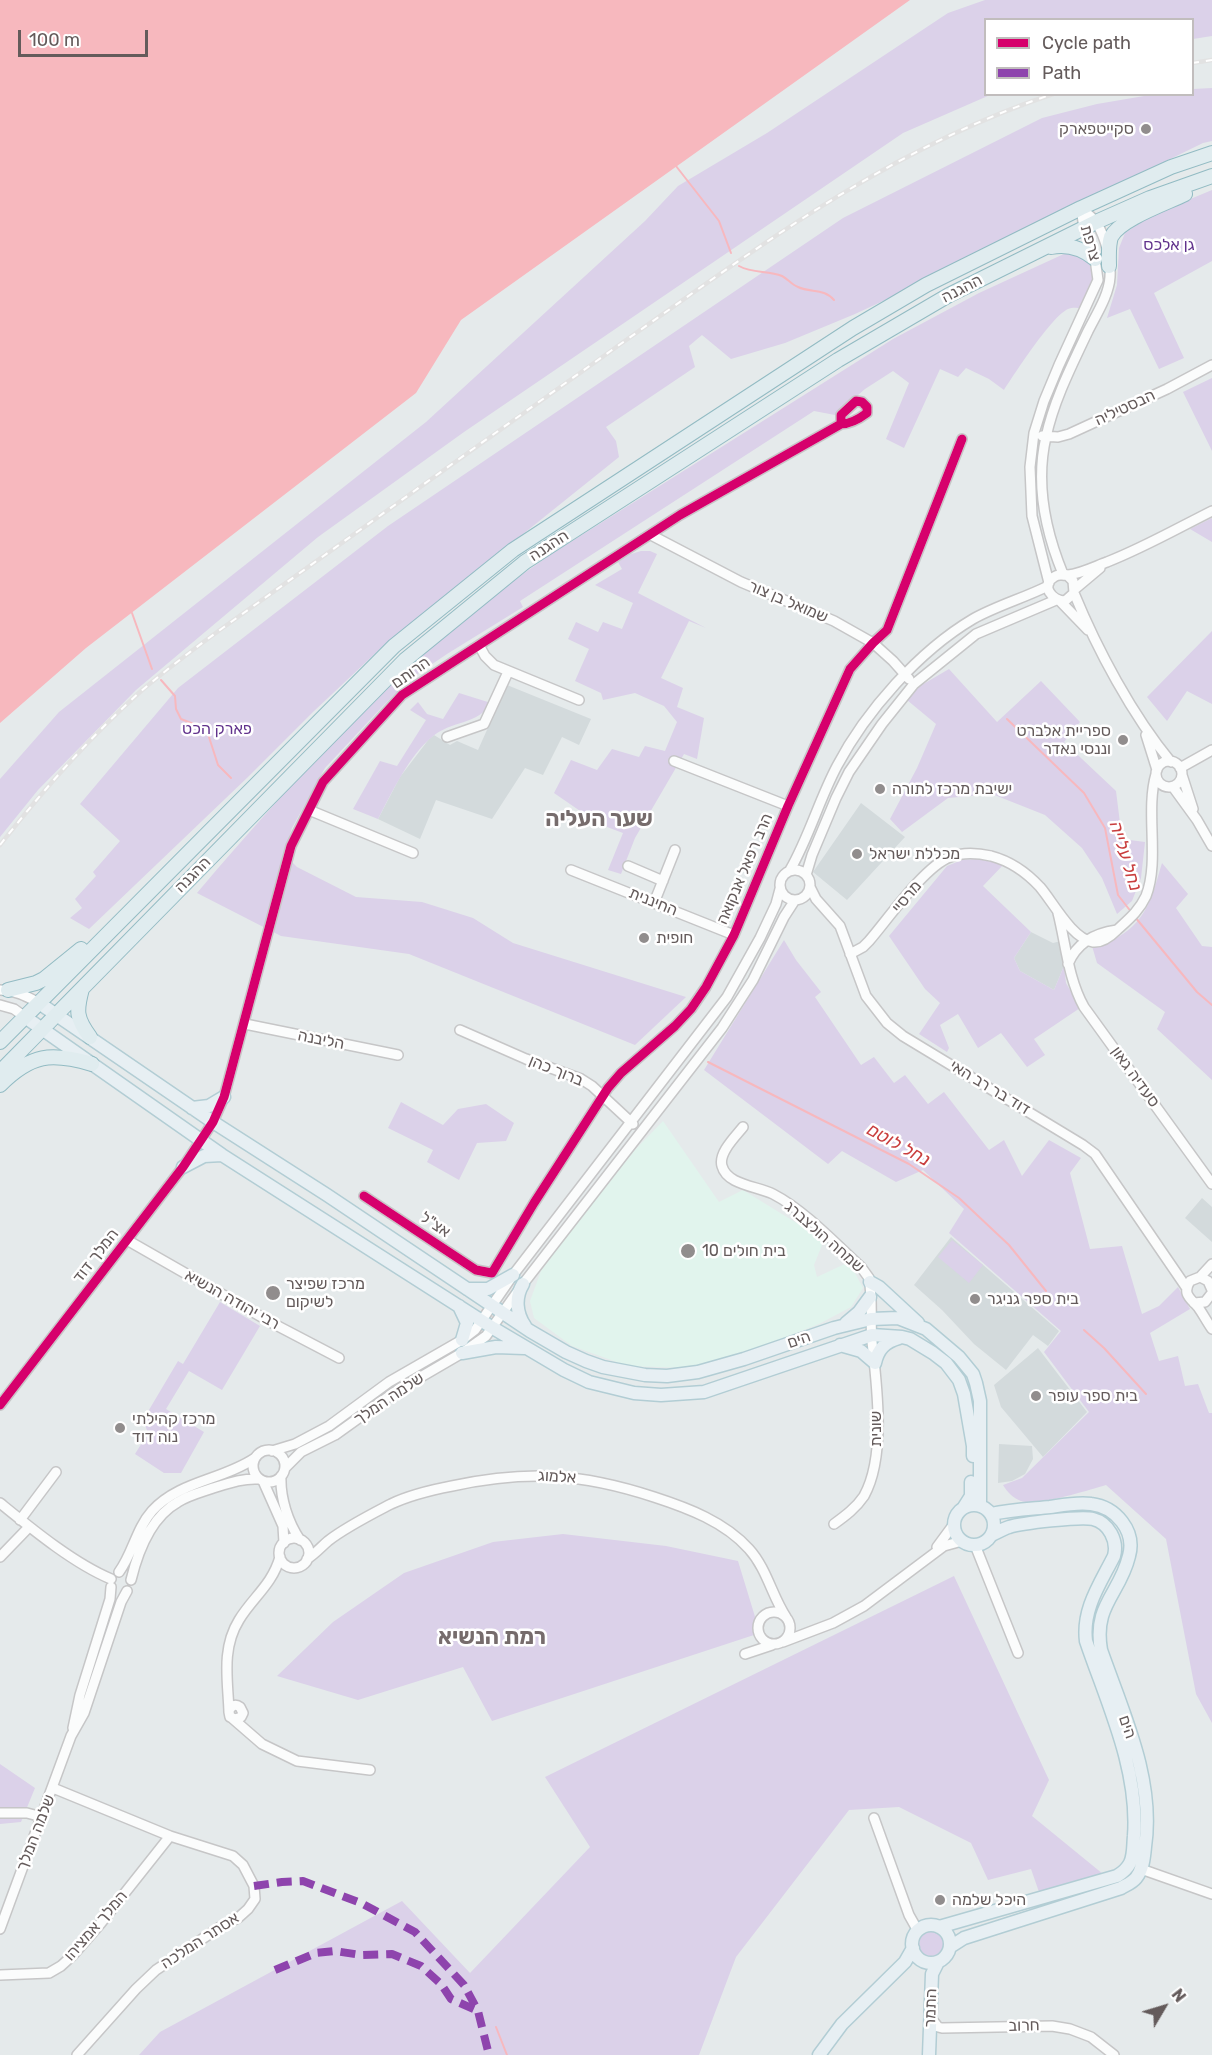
<!DOCTYPE html>
<meta charset="utf-8">
<style>
body{margin:0}
#map{position:relative;width:1212px;height:2055px;overflow:hidden;background:#e5eaeb;font-family:Rubik,sans-serif}
canvas{display:block}
.legend{position:absolute;left:984px;top:18px;width:210px;height:78px;box-sizing:border-box;background:#fff;border:2px solid #c1bdbd;margin:0;padding:8px 10px;list-style:none;font-size:18px;color:#645b5b}
.legend li{display:flex;align-items:center;gap:12px;height:30px}
.legend b{width:30px;border:2px solid #c1bdbd}
.north{position:absolute;left:1134px;top:1977px;width:60px;height:60px;-webkit-text-stroke:4px #fff;paint-order:stroke;rotate:52deg;font-size:16px;font-weight:700;line-height:24px;text-align:center;color:#645b5b}
.north::after{content:'';display:block;margin:auto;width:21px;height:27px;background:#645b5b;clip-path:polygon(50% 0,100% 100%,50% 72%,0 100%)}
.scale{position:absolute;left:18px;top:30px;width:130px;height:27px;box-sizing:border-box;border:3px solid #645b5b;border-top:0;padding-left:8px;font-size:18px;line-height:21px;white-space:nowrap;color:#645b5b;-webkit-text-stroke:4px #fff;paint-order:stroke}
</style>
<div id="map">
<canvas width="1212" height="2055"></canvas>
<ul class="legend">
<li><b style="height:8px;background:#d6006c"></b>Cycle path</li>
<li><b style="height:8px;background:#8e44ad"></b>Path</li>
</ul>
<div class="north">N</div>
<div class="scale">100 m</div>
</div>
<script>
const c = document.querySelector('canvas').getContext('2d');
c.lineJoin = 'round';
function paint(path, color) { c.fillStyle = color; c.fill(path, 'evenodd'); }
function strokePath(path, color, width, dash) { c.strokeStyle = color; c.lineWidth = width; c.lineCap = dash ? 'butt' : 'round'; c.setLineDash(dash || []); c.stroke(path); }
function write(font, color, halo, rows, align = 'center') {
  c.font = font + ' Rubik,Heebo,sans-serif'; c.lineWidth = 5; c.setLineDash([]); c.textBaseline = 'middle'; c.strokeStyle = halo; c.fillStyle = color; for (const [text, x, y, turn = 0] of rows) {
    c.save(); c.translate(x, y); c.rotate((+turn || 0) * Math.PI / 180); c.textAlign = isNaN(turn) ? turn : align; if (halo) c.strokeText(text, 0, 0); c.fillText(text, 0, 0); c.restore();
  }
}
const education = new Path2D(`
 M507 685 591 719 579 745 562 737 543 775 525 768 492 819 436 800 420 839 378 819 400 777 429 739 434 735 450 745 457 741 478 750Z
 M861 803 905 837 847 900 813 872Z
 M1031 932 1053 943 1061 941 1064 966 1054 990 1020 971 1014 958Z
 M1202 1198 1212 1207V1242L1185 1218Z
 M951 1237 1059 1331 1048 1346 1033 1335 1006 1370 974 1344 942 1310 914 1285Z
 M1038 1348 1087 1412 1043 1457 1001 1407 994 1385Z
 M999 1444 1032 1446 1033 1459 1025 1474 1012 1481 998 1483Z`);
const medical = new Path2D(`
 M663 1121 719 1202 743 1190 824 1240 814 1265 817 1277 849 1262 863 1288 851 1307 819 1324 768 1344 689 1368 628 1366 572 1346 534 1318 530 1301 541 1271 564 1239 635 1150Z`);
const green = new Path2D(`
 M985 0H1212V36L1193 39 1192 20H986V94L990 95 903 133 464 432 318 537 136 690 38 790 0 837V779L59 712 426 422 645 221 678 186 767 133 948 13Z
 M1212 88V141L1203 143 1084 201 939 275 855 314 785 343 731 359 702 335 689 346 695 367 606 427 616 441 619 457 381 648 313 712 248 777 89 929 70 918 82 908 75 899 96 876 93 872 120 841 80 804 178 688 388 526 843 218 1042 118 1097 104 1150 95 1192 94 1193 89Z
 M1212 190V261L1154 293 1184 358 1159 369 1130 309 1107 318 1117 285 1119 248 1125 233 1152 215Z
 M1066 253 1085 257 1094 270 1095 279 1082 308C1078 308 1072 307 1068 309 1052 316 1015 373 1004 390L989 379 966 368 958 377 940 369 904 448 886 439 909 383 893 371 865 389 835 415 814 411 520 601 523 607 447 654 410 679 383 706 325 768 292 828 284 854 297 867 356 897 422 902 473 918 513 943 686 997 635 1045 409 954 281 936 197 893C302 769 416 647 550 555L893 339 979 293Z
 M1212 378V451L1183 392Z
 M1212 518V542L1190 529Z
 M641 551H650L657 554 638 593 706 628 689 621 661 678 683 688 677 707 704 718 697 759 684 754 635 838 621 874 608 870 623 833 599 824 554 793 571 760 597 770 612 749 639 757 645 746 665 751 677 722 664 706 635 693 603 700 601 693 575 681 589 649 568 639 576 622 598 632 603 622 622 629 633 603 595 585 622 569 618 562 631 554Z
 M1212 631V704L1187 691 1167 721 1147 697Z
 M949 669 997 722 1041 681 1080 722 1064 742 1116 791 1122 839 1145 842 1141 878 1132 901 1117 914 1102 878 1082 848 1045 815 992 794 948 798 902 832 890 819 917 768 936 724 907 700 920 686Z
 M459 693 491 703C478 725 452 720 432 737 410 754 391 794 378 819L353 809 380 761 397 766 426 720 410 710 418 702 427 714 443 719Z
 M976 859 1005 863 983 886 1031 932 1014 958 1020 971 1054 990 1064 966 1066 983 1080 1008 1034 1039 1045 1055 1027 1067 1001 1033 978 1048 958 1014 940 1025 949 1048 947 1052 919 1034 940 1003 925 989 889 936 947 866 962 860Z
 M1162 863 1188 894 1176 908 1202 946 1212 947V1080L1157 1029 1165 1012 1097 963 1092 946C1100 944 1111 942 1118 937 1148 920 1153 893 1162 863Z
 M784 940 796 960 821 992 815 997 861 1065 874 1057 894 1083 905 1075 928 1104 944 1092 989 1150 1004 1140 1022 1176 1049 1140 1081 1158 1070 1173 1090 1249 1122 1246 1142 1314 1159 1306 1178 1287 1190 1309 1150 1333 1159 1361 1178 1356 1185 1386 1198 1384 1209 1413H1212V1723L1196 1694 1166 1539 1106 1485C1088 1490 1037 1507 1021 1501 1013 1498 1007 1492 1003 1485L1022 1478 1089 1412 1044 1352 1061 1331 949 1233 964 1209 923 1170 896 1182 842 1151 828 1164 704 1070Z
 M401 1102 443 1125 458 1109 486 1104 514 1123 506 1141 477 1143 459 1180 427 1162 433 1150 388 1128Z
 M952 1240 983 1265 969 1283 938 1257Z
 M220 1302 260 1326 222 1390 189 1371 166 1409 204 1432 181 1473H164L135 1454 148 1433 143 1420 178 1361 183 1364Z
 M563 1534 666 1546 738 1561 760 1633 492 1721 463 1667 358 1700 277 1676 333 1622 404 1573 493 1542Z
 M954 1576 1049 1780 1032 1816 1103 1874 1039 1892 1031 1869 988 1880 971 1843 899 1807 849 1810 736 1957 699 2055H139L160 2032 402 1901 470 1973 590 1847 545 1777Z
 M0 1764 35 1788 21 1822 0 1824Z
 M919 1944a13 13 0 1 1 26 0a13 13 0 1 1-26 0Z`);
const water = new Path2D(`
 M0 0H910L461 320 416 393 86 648 0 723Z`);
const stream = new Path2D(`
 M676 166 719 221 731 253
 M739 266C753 274 768 270 782 276 788 279 792 285 798 287 811 293 824 288 834 300
 M132 613 152 669
 M161 680 175 696 176 709 181 719 204 728 208 734 218 765 231 778
 M1007 719 1084 793 1105 828 1118 895 1132 913
 M1135 917 1197 992 1212 1005
 M708 1062 909 1164 959 1198 993 1230 1009 1245 1046 1291
 M1084 1330 1104 1348 1146 1394
 M496 2027 507 2055`);
const minor = new Path2D(`
 M1042 436 1058 437 1069 434 1167 389 1212 365
 M651 535 741 582 834 621 873 643 893 661 909 679
 M1063 574C1045 530 1035 484 1046 437 1054 400 1072 365 1088 331 1096 315 1109 295 1110 277 1111 260 1106 238 1097 224 1094 218 1086 213 1081 208
 M1067 575 1073 581 1074 593 1065 601C1052 601 1040 585 1054 577 1059 573 1062 576 1068 575 1080 574 1096 566 1107 562 1143 548 1178 528 1212 511
 M1049 583 1032 516 1030 467 1034 433 1044 401 1059 365 1098 280 1095 259 1084 228 1081 208
 M1075 589 1100 568
 M1074 593C1097 649 1132 715 1171 762
 M1060 601 1088 630
 M479 645 485 656 494 665 579 700
 M1146 735 1157 770
 M447 737 484 724 508 672
 M674 761 788 806
 M1156 774a13 13 0 1 1 26 0a13 13 0 1 1-26 0Z
 M1180 768 1212 750
 M1182 775 1193 809
 M1173 787 1197 820 1212 846
 M309 810 413 853
 M628 866 663 881
 M780 885a15 15 0 1 1 30 0a15 15 0 1 1-30 0Z
 M571 870 734 935
 M790 870C809 837 819 800 837 766 866 711 919 651 973 619 996 606 1024 598 1048 586
 M806 875 812 855 836 798 849 772 882 724 914 684 976 634 1056 600
 M810 887 816 899 840 926 866 996 887 1023 903 1036 1083 1145 1095 1154 1186 1287
 M654 903 675 850
 M1058 913C1066 945 1068 978 1084 1007L1212 1184
 M850 954 863 947 869 941C888 919 925 866 950 857 963 852 978 853 991 856 1010 861 1027 873 1040 887 1053 902 1072 939 1093 942 1103 943 1111 936 1117 930 1129 919 1139 911 1146 896 1160 860 1145 811 1156 774
 M1068 964C1077 942 1095 933 1117 930
 M0 990C15 990 26 996 39 1003
 M0 1005 14 1009 25 1017
 M245 1024 398 1055
 M460 1030 526 1059 581 1079 592 1086 633 1124
 M743 1127C736 1136 718 1153 722 1166 727 1185 757 1186 773 1194 804 1210 835 1243 861 1267L869 1278C873 1299 870 1321 872 1342 877 1386 886 1457 864 1496 856 1508 845 1516 834 1524
 M364 1196 476 1270 492 1273 534 1203 608 1088 621 1073 675 1026 691 1009 706 987 734 935 788 806 850 669 873 643 887 630 962 439
 M127 1240 274 1324 339 1358
 M1200 1277 1212 1264
 M1212 1290 1208 1281 1200 1277 1190 1281C1182 1294 1190 1298 1198 1307 1203 1314 1207 1322 1212 1329
 M1194 1303 1205 1302 1212 1293
 M0 1405 183 1167 213 1122 224 1097 291 846 323 782 402 695 680 515 841 424C851 424 859 419 867 413V407L862 402 856 401 841 415V424
 M253 1466a16 16 0 1 1 32 0a16 16 0 1 1-32 0Z
 M272 1451 295 1444 329 1426 389 1382 462 1340 475 1330 513 1275 727 997 760 938 776 904 780 889
 M285 1468 301 1452 335 1435 395 1392 462 1353 486 1336 523 1284 722 1028 753 980 784 917 795 900
 M281 1476C280 1498 288 1522 300 1540
 M263 1481 283 1526 284 1543
 M0 1503C32 1529 73 1563 111 1579
 M20 1520 56 1472
 M279 1553a15 15 0 1 1 30 0a15 15 0 1 1-30 0Z
 M975 1545 1018 1653
 M937 1547 954 1524
 M0 1557 29 1527
 M307 1559C315 1554 321 1547 328 1541 346 1527 370 1515 391 1504 410 1495 431 1490 452 1486 527 1470 581 1473 654 1497 688 1508 725 1522 749 1549 767 1569 772 1596 786 1617
 M119 1572C133 1553 136 1529 152 1511 179 1481 223 1480 255 1458
 M131 1580C138 1551 151 1517 178 1502 189 1495 202 1492 213 1488 229 1483 243 1478 259 1479
 M758 1628a16 16 0 1 1 32 0a16 16 0 1 1-32 0Z
 M783 1642 833 1623 864 1606 944 1546 962 1541
 M745 1654 772 1645
 M229 1711C231 1705 236 1704 240 1707L243 1713 241 1717 236 1719 230 1717 229 1712C228 1681 221 1649 239 1620 253 1597 272 1585 280 1557
 M232 1718 262 1744 297 1761 370 1770
 M73 1728 80 1695 110 1599 111 1587
 M53 1788 170 1836 233 1856 243 1865 254 1886 255 1899 248 1909 238 1918 220 1927 156 1970 136 1989 77 2055
 M0 1813H27L42 1817
 M874 1818 909 1915 918 1931
 M1141 1869 1212 1894
 M0 1929 71 1736 84 1713 121 1602 127 1591
 M0 1975 49 1973 61 1966 73 1955 101 1923 170 1836
 M931 2018 938 2027 942 2028 1052 2026 1070 2029 1091 2037 1114 2055`);
const major = new Path2D(`
 M39 1003 213 1122 327 1195 530 1331 566 1352 586 1361 603 1367 645 1375 667 1376 698 1372 744 1359 834 1328 871 1319 898 1318 926 1329 959 1357 973 1374 976 1383 980 1401V1506
 M25 1017 222 1155 493 1328 564 1370 589 1382 634 1393 661 1395 704 1392 872 1335 902 1337 910 1339 933 1353 946 1363 959 1380 964 1394 973 1446V1456
 M192 1108 209 1106 224 1097
 M183 1167 204 1156 222 1155
 M870 1282 879 1287 918 1323
 M523 1284C515 1297 516 1313 525 1326
 M467 1289H488L513 1275
 M459 1306 467 1323 462 1340
 M846 1323 859 1312 870 1297
 M840 1345 861 1351 875 1363
 M462 1353 496 1347 524 1348
 M875 1363C878 1349 885 1342 899 1338
 M954 1525a20 20 0 1 1 40 0a20 20 0 1 1-40 0Z
 M964 1507 971 1496V1482
 M912 1944a19 19 0 1 1 38 0a19 19 0 1 1-38 0Z
 M939 1927 1117 1876C1122 1873 1127 1869 1130 1863 1134 1855 1133 1845 1134 1836 1139 1769 1107 1703 1086 1641 1082 1609 1100 1584 1114 1556 1118 1541 1109 1523 1093 1519 1081 1516 1022 1523 1009 1527 1003 1529 998 1532 992 1535
 M950 1947 964 1938 1121 1888C1126 1885 1132 1883 1136 1878 1143 1870 1144 1857 1145 1847 1155 1779 1123 1713 1101 1650 1093 1605 1120 1594 1129 1556 1136 1531 1116 1507 1091 1504 1078 1502 1063 1505 1050 1507 1030 1509 1011 1510 991 1514
 M819 2055 842 2024 905 1962 913 1948
 M929 2055 932 1974 938 1962`);
const highway = new Path2D(`
 M1051 247C1067 244 1082 248 1095 259
 M1109 266C1109 257 1108 246 1111 237 1120 219 1167 203 1185 194
 M82 989C76 1011 76 1018 90 1037
 M8 990 36 983 44 979 81 949
 M0 1042 394 646 513 550 853 328 926 285 1081 208 1171 167 1212 153
 M0 1072 405 660 525 562 838 360 949 295 1096 222 1150 198 1212 176
 M0 1085C31 1054 51 1052 92 1064`);
const rail = new Path2D(`
 M1192 63 1212 60
 M0 845C43 790 89 738 140 692 167 669 195 648 224 627 359 531 493 434 629 338 765 242 893 147 1053 94`);
const quiet = new Path2D(`
 M254 1886 282 1882 303 1881 361 1903 415 1932 464 1985 478 2011 489 2055
 M275 1970 316 1953 335 1951 361 1955 392 1954 421 1966 441 1984 451 1999 478 2011`);
const cycleway = new Path2D(`
 M364 1196 476 1270 492 1273 534 1203 608 1088 621 1073 675 1026 691 1009 706 987 734 935 788 806 850 669 873 643 887 630 962 439
 M0 1405 183 1167 213 1122 224 1097 291 846 323 782 402 695 680 515 841 424C851 424 859 419 867 413V407L862 402 856 401 841 415V424`);
const markers = [
 [1146,129,6,"#918d8d"],
 [1123,740,6,"#918d8d"],
 [880,789,6,"#918d8d"],
 [857,854,6,"#918d8d"],
 [644,938,6,"#918d8d"],
 [688,1251,8,"#918d8d"],
 [273,1293,8,"#918d8d"],
 [975,1299,6,"#918d8d"],
 [1036,1396,6,"#918d8d"],
 [120,1428,6,"#918d8d"],
 [940,1900,6,"#918d8d"]
];
const poiNames = [
 ["סקייטפארק",1134,129,"right"],
 ["ספריית אלברט",1111,731,"right"],
 ["וננסי נאדר",1111,749,"right"],
 ["ישיבת מרכז לתורה",892,789],
 ["מכללת ישראל",869,854],
 ["חופית",656,938],
 ["בית חולים 10",702,1251],
 ["מרכז שפיצר",286,1284],
 ["לשיקום",286,1302],
 ["בית ספר גניגר",987,1299],
 ["בית ספר עופר",1048,1396],
 ["מרכז קהילתי",132,1419],
 ["נוה דוד",132,1437],
 ["היכל שלמה",952,1900]
];
const streetNames = [
 ["צרפת",1090,243,74],
 ["ההגנה",962,289,-27],
 ["הבסטיליה",1125,408,-25],
 ["ההגנה",549,546,-33],
 ["שמואל בן צור",788,602,23],
 ["הרותם",411,673,-35],
 ["הרב רפאל אנקואה",745,869,-67],
 ["ההגנה",193,875,-45],
 ["מרסיי",907,897,-50],
 ["החיננית",653,902,22],
 ["הליבנה",321,1040,11],
 ["ברוך כהן",556,1071,22],
 ["סעדיה גאון",1135,1077,54],
 ["דוד בר רב האי",990,1088,31],
 ["אצ\"ל",435,1225,34],
 ["שמחה הולצברג",824,1237,41],
 ["המלך דוד",96,1256,-52],
 ["רבי יהודה הנשיא",232,1300,29],
 ["הים",799,1340,-19],
 ["שלמה המלך",389,1399,-34],
 ["שונית",876,1429,-90],
 ["אלמוג",557,1477,3],
 ["הים",1127,1727,71],
 ["שלמה המלך",36,1833,-69],
 ["המלך אמציהו",96,1926,-49],
 ["אסתר המלכה",200,1941,-33],
 ["התמר",931,2008,-88],
 ["חרוב",1024,2026,-1]
];
const parkNames = [
 ["גן אלכס",1169,245],
 ["פארק הכט",217,729]
];
const waterNames = [
 ["נחל עלייה",1125,856,73],
 ["נחל לוטם",898,1145,29]
];
const districtNames = [
 ["שער העליה",599,820],
 ["רמת הנשיא",492,1638]
];
paint(education, '#d3dadc');
paint(medical, '#e1f4ed');
paint(green, '#dbd1e9');
paint(water, '#f7b8be');
strokePath(stream, '#f7b8be', 2);
strokePath(minor, '#c6c6c7', 12);
strokePath(major, '#b2cdd4', 15);
strokePath(highway, '#92bbc3', 16);
strokePath(minor, '#fbfcfc', 9);
strokePath(major, '#e7eff3', 12);
strokePath(highway, '#e0ecef', 14);
strokePath(rail, '#e2e2e2', 4.5);
strokePath(rail, '#fff', 2, [7]);
strokePath(quiet, '#8e44ad', 8, [15, 8]);
strokePath(cycleway, '#d6006c', 9);
for (const [x, y, r, color] of markers) { const dot = new Path2D(); dot.arc(x, y, r, 0, 2 * Math.PI); c.fillStyle = color; c.fill(dot); strokePath(dot, '#fff', 2); }
write('16px', '#645b5b', '#fff', poiNames, 'left');
write('16px', '#645b5b', '#fff', streetNames);
write('16px', '#61328c', '#fff', parkNames);
write('italic 18px', '#c93e3e', '#fff', waterNames);
write('bold 22px', '#766c6c', '#fff', districtNames);
</script>
